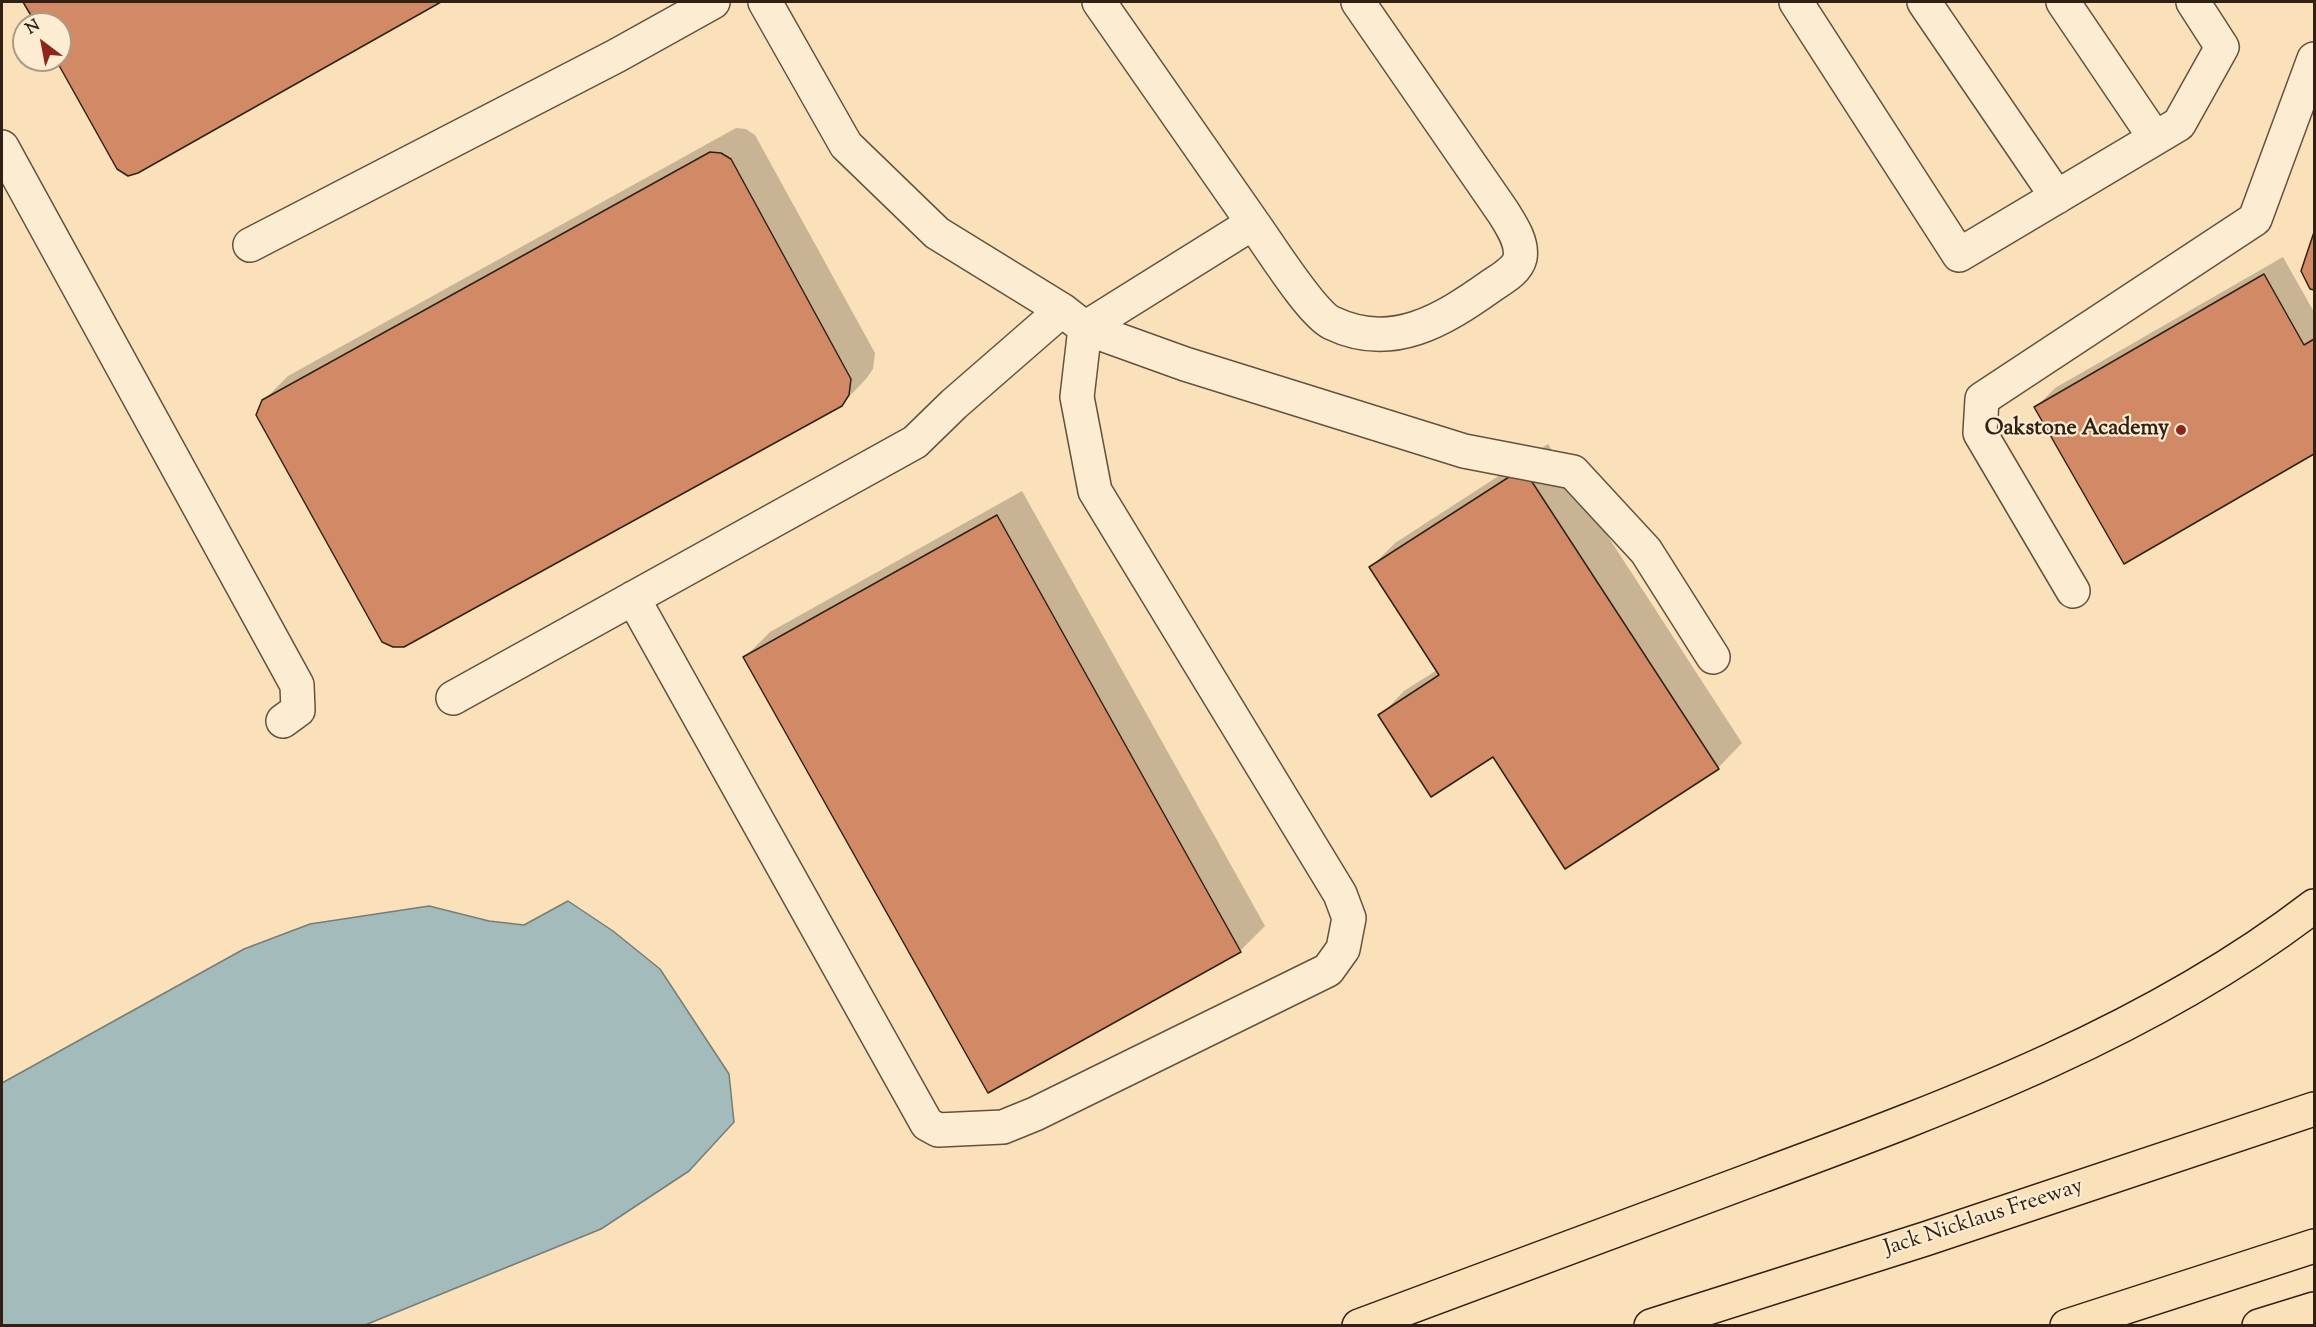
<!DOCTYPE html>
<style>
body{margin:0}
#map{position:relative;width:2316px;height:1327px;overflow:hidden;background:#fbe1ba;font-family:"Sorts Mill Goudy",serif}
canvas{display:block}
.frame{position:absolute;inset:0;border:3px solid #312114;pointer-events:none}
.north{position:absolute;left:12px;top:12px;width:60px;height:60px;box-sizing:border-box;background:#fcecd2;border:2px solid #ab9b86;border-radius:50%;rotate:328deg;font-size:16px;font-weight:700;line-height:24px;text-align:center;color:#312114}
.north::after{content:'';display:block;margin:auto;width:21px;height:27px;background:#8f2418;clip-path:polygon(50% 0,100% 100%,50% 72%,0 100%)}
</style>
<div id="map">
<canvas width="2316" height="1327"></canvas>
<div class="frame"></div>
<div class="north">N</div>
</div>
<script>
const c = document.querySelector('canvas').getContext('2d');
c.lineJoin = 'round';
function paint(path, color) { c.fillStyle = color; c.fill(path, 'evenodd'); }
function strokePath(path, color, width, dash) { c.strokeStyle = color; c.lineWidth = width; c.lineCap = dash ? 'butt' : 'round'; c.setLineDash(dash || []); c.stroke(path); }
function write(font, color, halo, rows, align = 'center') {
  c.font = font + ' "Sorts Mill Goudy",serif'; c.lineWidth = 4.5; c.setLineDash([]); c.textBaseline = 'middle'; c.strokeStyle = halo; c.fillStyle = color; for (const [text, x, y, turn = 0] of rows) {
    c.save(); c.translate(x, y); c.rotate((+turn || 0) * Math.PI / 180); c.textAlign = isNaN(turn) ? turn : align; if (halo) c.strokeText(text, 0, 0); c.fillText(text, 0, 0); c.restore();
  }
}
const water = new Path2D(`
 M568 901 613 931 660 969 729 1074 734 1122 689 1171 601 1229 365 1325H2V1083L244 949 310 924 429 906 489 921 524 925Z`);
const shadow = new Path2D(`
 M25 2H438L137 172 57 60H60V24H37Z
 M736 128 746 129 755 135 875 353 873 369 866 379 841 405 263 401 288 376Z
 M2314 236V289L2311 287 2302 270Z
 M2283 257 2314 312V452L2124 561 2036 407 2055 388Z
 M1548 444 1742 743 1718 768 1493 755 1380 716 1404 691 1437 670 1371 567 1395 543Z
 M1022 491 1265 926 1240 951 745 657 770 632Z`);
const building = new Path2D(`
 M23 2H441L138 173 128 176 117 169 56 60H60V24H36Z
 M710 152 721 153 731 159 851 379 849 395 842 406 404 647H393L382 642 256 415 262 400Z
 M2314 232V290L2310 289 2301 271Z
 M2264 274 2304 345 2314 339V454L2124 564 2034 407Z
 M1523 468 1719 769 1565 869 1493 757 1431 797 1378 715 1439 675 1369 567Z
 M997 515 1241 952 988 1093 743 657Z`);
const minor = new Path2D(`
 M765 2 846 145 937 233 1062 310 1085 328 1185 364 1464 451 1573 472 1646 551 1713 657
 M1796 2 1959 255 2179 124 2222 47 2193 2
 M1924 2 2057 197
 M2063 2 2155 138
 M2 147 297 685 298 710 283 721
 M1253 223C1269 245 1311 313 1332 323 1392 352 1443 320 1491 286 1501 279 1517 271 1520 258 1523 242 1511 225 1503 212L1358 2
 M250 245 616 56 713 2
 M1085 328 1253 223 1099 2
 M2073 591 1980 433 1982 399 2255 219 2314 59
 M633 598 927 1124 938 1130 1003 1127 1035 1114 1328 970 1343 949 1349 918 1340 894 1095 491 1077 397 1085 328
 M453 698 915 442 954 404 1062 310`);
const highway = new Path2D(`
 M1359 1326C1494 1275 1629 1225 1764 1175 1953 1105 2153 1030 2314 906
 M1651 1326 1925 1239 2314 1109
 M2067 1326 2314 1246
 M2259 1326 2314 1309`);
const markers = [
 [2181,430,6,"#8f2418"]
];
const poiNames = [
 ["Oakstone Academy",2169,430]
];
const streetNames = [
 ["Jack Nicklaus Freeway",1984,1219,-18]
];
paint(water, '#a3bbbb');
strokePath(water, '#757d78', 1.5);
paint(shadow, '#0003');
paint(building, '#d28a66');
strokePath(building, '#312114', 1.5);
strokePath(minor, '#64513e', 36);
strokePath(highway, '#312114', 36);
strokePath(minor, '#fcecd2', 33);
strokePath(highway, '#fbe1ba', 33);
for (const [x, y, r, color] of markers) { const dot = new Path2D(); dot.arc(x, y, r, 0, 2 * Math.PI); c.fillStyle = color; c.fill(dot); strokePath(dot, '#fcecd2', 2); }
write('bold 22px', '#312114', '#fcecd2', poiNames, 'right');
write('22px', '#312114', '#fcecd2', streetNames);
</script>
